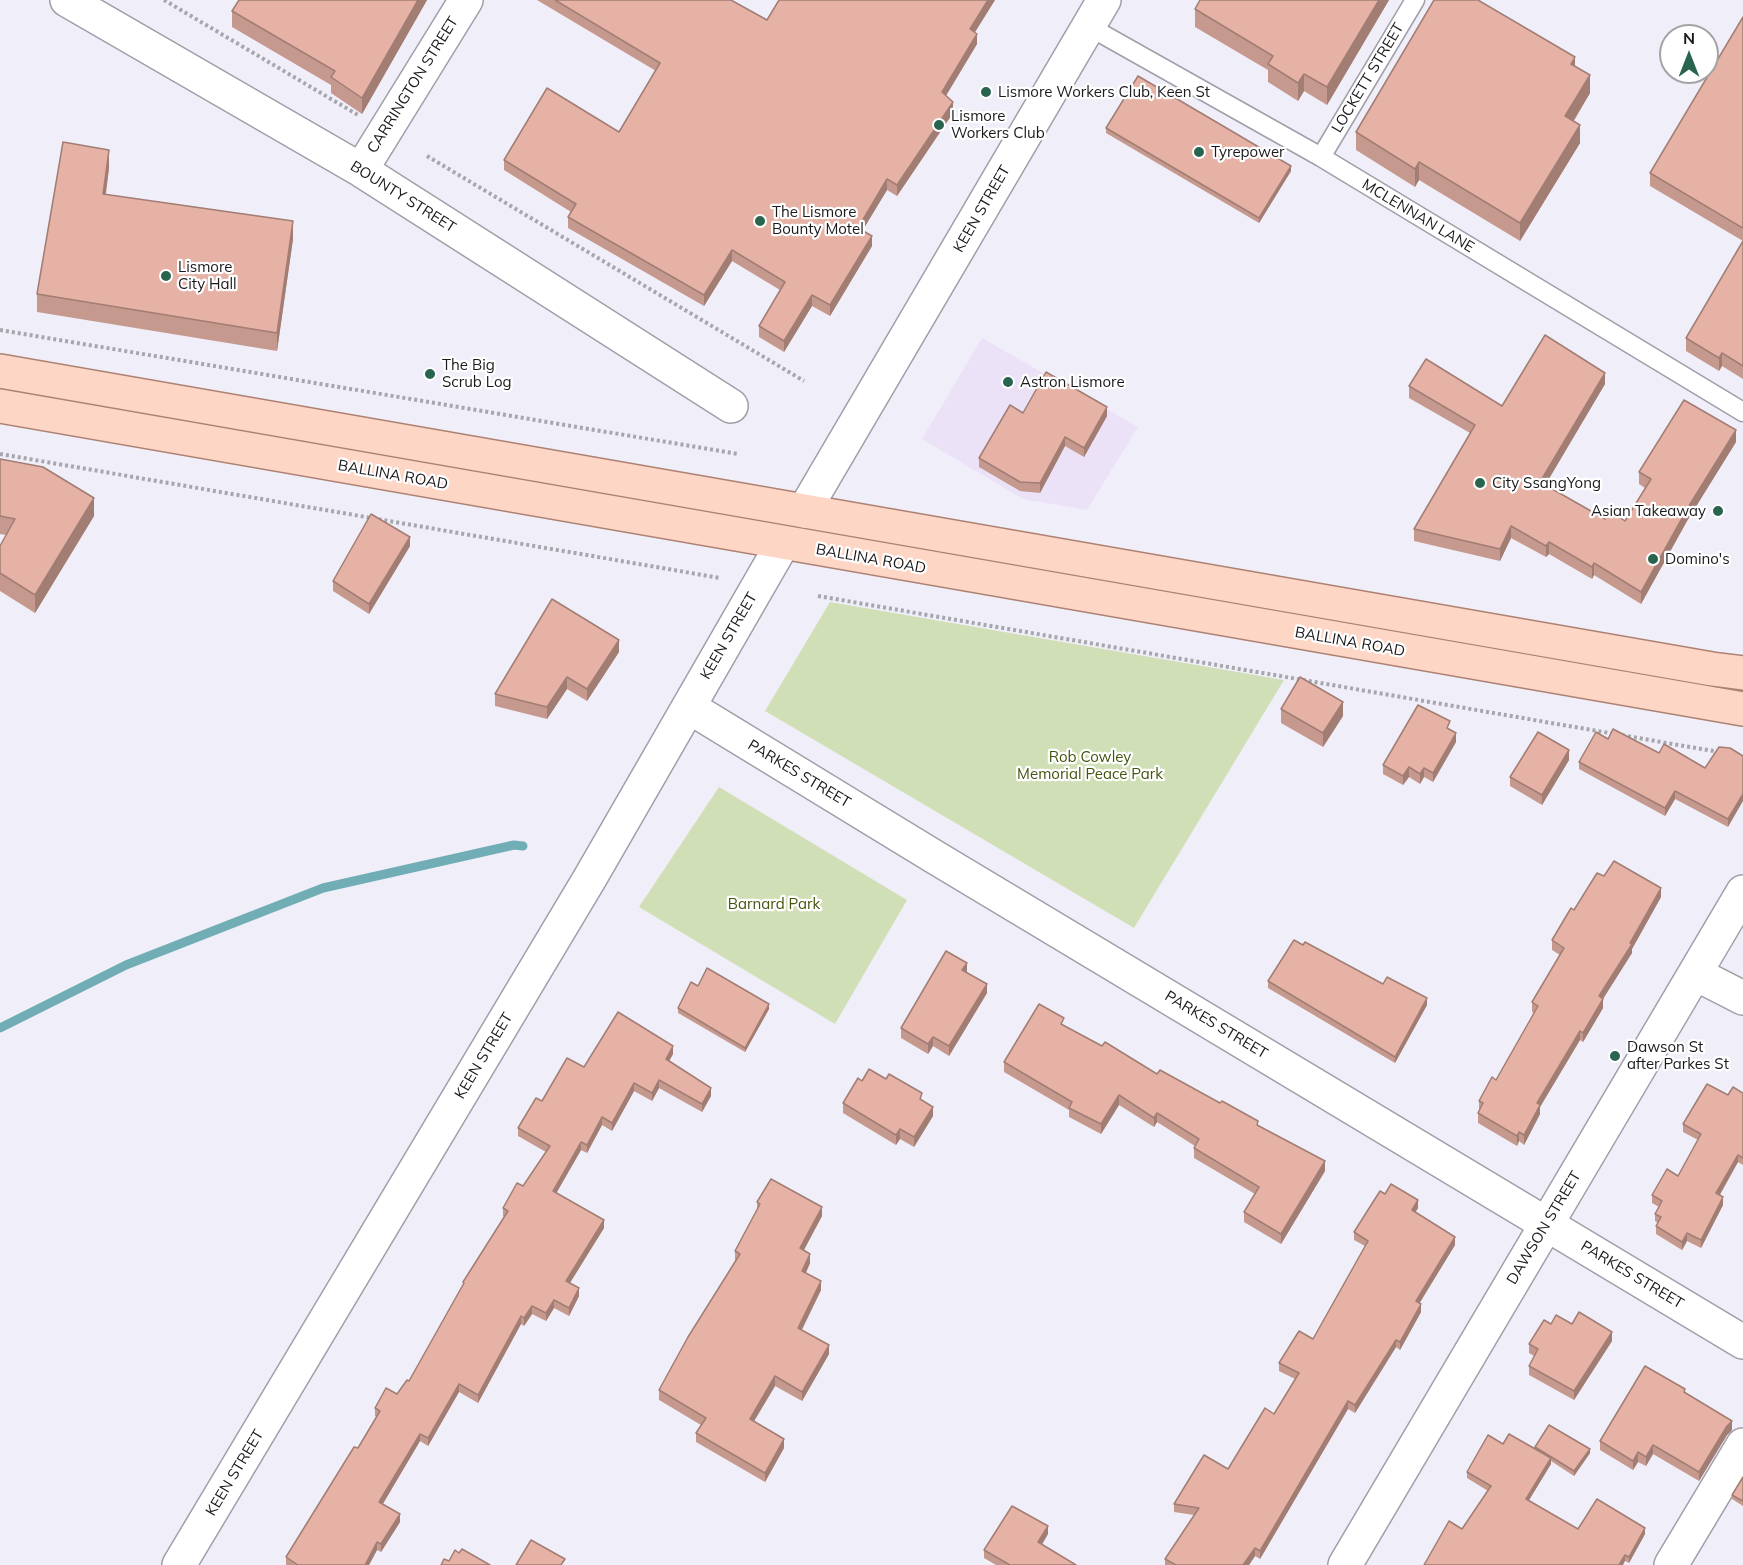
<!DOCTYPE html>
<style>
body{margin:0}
#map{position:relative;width:1743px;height:1565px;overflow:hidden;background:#f0eff9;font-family:Mulish,sans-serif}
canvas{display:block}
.north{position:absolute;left:1659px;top:24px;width:60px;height:60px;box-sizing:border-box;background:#fff;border:2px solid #a3a3a5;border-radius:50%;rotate:0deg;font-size:16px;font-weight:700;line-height:24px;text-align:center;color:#1a1a1d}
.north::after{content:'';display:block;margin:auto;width:21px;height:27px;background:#29644e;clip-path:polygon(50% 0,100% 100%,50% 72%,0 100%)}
</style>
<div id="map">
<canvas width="1743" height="1565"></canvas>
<div class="north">N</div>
</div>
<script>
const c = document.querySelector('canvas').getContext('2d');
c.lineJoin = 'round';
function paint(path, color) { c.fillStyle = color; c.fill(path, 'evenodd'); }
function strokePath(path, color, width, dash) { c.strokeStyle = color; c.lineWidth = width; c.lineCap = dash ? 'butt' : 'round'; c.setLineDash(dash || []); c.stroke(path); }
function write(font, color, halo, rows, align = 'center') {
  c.font = font + ' Mulish,sans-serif'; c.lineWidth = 4.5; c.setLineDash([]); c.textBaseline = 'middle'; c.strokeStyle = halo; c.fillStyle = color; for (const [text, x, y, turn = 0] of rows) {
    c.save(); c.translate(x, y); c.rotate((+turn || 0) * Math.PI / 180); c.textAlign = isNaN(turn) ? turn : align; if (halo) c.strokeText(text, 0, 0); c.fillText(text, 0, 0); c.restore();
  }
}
const commercial = new Path2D(`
 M982 338 1138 427 1087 510 1023 499 922 439Z`);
const green = new Path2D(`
 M830 602 1284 680 1134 928 765 711Z
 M719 787 907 900 835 1024 639 907Z`);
const stream = new Path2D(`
 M0 1028 126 965 323 888 514 845 523 846`);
const path = new Path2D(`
 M164 0 358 115
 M427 156 804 381
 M0 330 738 454
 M0 454 720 578
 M818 596 1719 752`);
const service = new Path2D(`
 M1088 26 1321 157 1743 412
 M1321 157 1415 0`);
const minor = new Path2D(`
 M67 0 361 170 731 406
 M361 170 466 0
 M804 511 1104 0
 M689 707 933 856 1743 1342
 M1696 974 1743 998
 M179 1565 590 878 783 543
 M1345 1565 1743 892
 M1671 1565 1743 1445`);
const primary = new Path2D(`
 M0 371 1712 669 1743 673
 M0 406 1743 709`);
const wall = new Path2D(`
 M239 0H427L362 114 331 93V85L232 27V11Z
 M537 0H731L767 20 779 0H995L975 32 977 44 946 96 953 113 897 196 887 190 862 231 872 246 830 316 812 306 784 352 759 337V326L780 290 732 261 704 306 568 228V217L571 212 504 170V160L619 132 656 71Z
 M1389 0 1327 105 1304 91 1298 101 1268 82V70L1195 27V9Z
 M1743 17V241L1650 186V173Z
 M1575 66 1590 93 1574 121 1580 143 1520 241 1419 180 1415 187 1356 150V132Z
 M1106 128 1291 171 1259 223 1106 133Z
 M109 168 106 194 293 239 277 351 37 312V294Z
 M1743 241V379L1722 366 1719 371 1686 351V338Z
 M1605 384 1545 485 1605 519 1625 521 1645 488 1639 484V472L1736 442 1687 521 1641 604 1594 575 1592 579 1549 554 1546 557 1511 538 1500 561 1414 541V529L1470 433 1409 398V386L1502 406Z
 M1023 413 1107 416 1084 457 1065 446 1040 493 1020 491 979 467V458Z
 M0 459 94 516 35 613 0 591V546L6 535 0 534Z
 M410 546 369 614 333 591V581Z
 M619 652 587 701 567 689 547 719 495 706V694Z
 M1281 709 1343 716 1323 747 1281 723Z
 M1608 739 1705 768 1730 748 1728 827 1675 799 1665 816 1579 769V762Z
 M1456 742 1433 782 1424 777 1420 784 1409 777 1403 785 1383 774V765Z
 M1569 760 1542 805 1510 786V777Z
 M1661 897 1632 949V953L1603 999V1008L1583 1042 1580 1040 1540 1107V1114L1524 1145 1519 1141 1517 1146 1478 1123V1113L1479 1110V1101L1496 1080 1534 1013 1532 1012V1002L1560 955 1552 950V940L1574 910Z
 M1303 945 1427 1005 1395 1063 1268 988V981Z
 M967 972 987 993 949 1056 933 1046 928 1054 901 1038V1028Z
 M698 986 769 1009 745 1052 678 1013V1008Z
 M1064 1026 1258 1126 1325 1171 1281 1244 1244 1222V1212L1255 1194 1194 1158V1148L1195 1146 1157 1122 1154 1127 1119 1105 1101 1134 1069 1117V1110L1004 1072V1062Z
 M673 1054 669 1061 711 1096 702 1112 659 1088 652 1101 634 1091 612 1131 602 1125 587 1153 581 1150 556 1193 604 1228 570 1283 579 1296 569 1316 554 1308 546 1321 532 1314 524 1326 521 1324 478 1403 459 1392 428 1446 420 1441 383 1504 400 1522 381 1552 377 1550 369 1565H286V1557L358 1448 377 1417 375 1416V1408L397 1394 409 1381 463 1286V1282L504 1217 503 1216V1208L523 1186 546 1152 518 1136V1128L542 1101 584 1067Z
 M862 1081 922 1101 933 1116 914 1147 900 1139 896 1145 843 1113V1103Z
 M1743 1093V1165L1738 1162 1720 1195 1723 1205 1701 1248 1687 1241 1682 1250 1656 1234V1226L1658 1223 1655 1221V1214L1659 1207 1652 1203V1195L1678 1176 1698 1140 1683 1132V1124L1728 1095Z
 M1385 1194 1418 1208 1415 1212 1455 1245 1419 1303 1421 1312 1400 1350 1396 1347 1355 1413 1348 1409 1260 1559 1255 1556 1249 1565H1165V1559L1194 1515 1174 1512V1504L1228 1469 1274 1414 1295 1379 1279 1371V1363L1313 1339 1365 1246 1354 1240V1232Z
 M757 1202 822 1216 804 1250 810 1263 806 1273 821 1290 802 1330 829 1354 802 1401 775 1386 754 1421 784 1448 765 1482 696 1442V1433L701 1425 659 1400V1390L735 1261V1251L757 1210Z
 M1551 1324H1572L1612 1341 1574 1400 1529 1375V1366L1534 1356 1529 1353V1344Z
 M1685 1392 1732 1430 1727 1435 1699 1481 1653 1454 1646 1466 1638 1462 1633 1470 1600 1450V1441Z
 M1503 1444 1535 1449V1447L1590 1453 1574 1476 1551 1461V1464L1529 1500 1578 1529 1645 1534 1629 1563 1625 1561 1462 1529 1488 1491 1467 1478V1472Z
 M1743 1477V1506L1732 1499V1495Z
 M1048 1534 1042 1545 1076 1565H996L984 1558V1550Z`);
const shadedWall = new Path2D(`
 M418 0H427L362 114V98Z
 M988 0H995L970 40V29Z
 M1379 0H1389L1327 105V87Z
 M977 34V44L942 102V92Z
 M1575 57V76L1571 64Z
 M1304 74V91L1298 101V83Z
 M1590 75V93L1565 134V116Z
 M953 102V113L897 196V185Z
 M1580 125V143L1520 241V223Z
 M109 150V168L103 212V194Z
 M1419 162V180L1415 187V169Z
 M1291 166V171L1259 223V218Z
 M887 179V190L858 238V228Z
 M293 221V239L277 351V333Z
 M872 236V246L830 316V305Z
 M732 250V261L704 306V295Z
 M812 295V306L784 352V341Z
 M1722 353V366L1719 371V358Z
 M1605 373V384L1540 494V482Z
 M1107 407V416L1084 457V448Z
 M1736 430V442L1687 521 1641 604V592L1687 509Z
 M1065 437V446L1040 493V483Z
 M94 498V516L35 613V595Z
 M1511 526V538L1500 561V549Z
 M410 537V546L369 614V604Z
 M1549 542V554L1546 557V546Z
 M1594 563V575L1592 579V567Z
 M619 640V652L587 701V689Z
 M567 677V689L547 719V707Z
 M1343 702V716L1323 747V733Z
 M1456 733V742L1433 782V773Z
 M1569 750V760L1542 805V795Z
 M1409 767V777L1403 785V776Z
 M1424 768V777L1420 784V774Z
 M1675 791V799L1665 816V808Z
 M1743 794V801L1728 827V819Z
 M1661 888V897L1632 949V953L1599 1005V996Z
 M967 963V973L962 970Z
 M987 984V993L949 1056V1046Z
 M1427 998V1005L1395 1063V1057Z
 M1603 999V1008L1583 1042V1033Z
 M769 1004V1009L745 1052V1048Z
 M1580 1031V1040L1540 1107V1114L1524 1145V1135L1537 1103Z
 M933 1037V1046L928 1054V1044Z
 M673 1046V1054L666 1067V1059Z
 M659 1080V1088L652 1101V1093Z
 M634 1083V1091L612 1131V1123Z
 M711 1088V1096L702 1112V1104Z
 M1119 1095V1105L1101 1134V1124Z
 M933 1107V1116L914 1147V1137Z
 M1157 1113V1122L1154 1127V1118Z
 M602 1117V1125L587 1153V1145Z
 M900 1129V1139L896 1145V1135Z
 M1519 1132V1141L1517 1146V1136Z
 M581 1142V1150L553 1199V1191Z
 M1738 1155V1162L1716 1201V1193Z
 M1325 1161V1171L1281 1244V1234Z
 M1723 1197V1205L1701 1248V1240Z
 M1418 1200V1208L1412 1218V1210Z
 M822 1207V1216L800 1257V1248Z
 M604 1220V1228L566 1289V1281Z
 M1687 1233V1241L1682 1250V1242Z
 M1455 1237V1245L1416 1309V1301Z
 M810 1254V1263L802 1281V1271Z
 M821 1281V1290L798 1337V1328Z
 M579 1288V1296L569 1316V1308Z
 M554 1300V1308L546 1321V1313Z
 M1421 1304V1312L1400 1350V1342Z
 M532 1306V1314L524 1326V1318Z
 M521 1316V1324L478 1403V1395Z
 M1612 1332V1341L1574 1400V1391Z
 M1396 1340V1347L1355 1413V1405Z
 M829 1345V1354L802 1401V1392Z
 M775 1376V1386L750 1428V1419Z
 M459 1384V1392L428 1446V1438Z
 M1348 1401V1409L1260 1559V1551Z
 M1732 1421V1430L1727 1435 1699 1481V1472L1727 1426Z
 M420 1434V1441L379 1510V1502Z
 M784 1439V1448L765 1482V1473Z
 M1653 1445V1454L1646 1466V1457Z
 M1590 1449V1453L1574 1476V1471Z
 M1638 1452V1462L1633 1470V1461Z
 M1551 1458V1464L1526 1505V1499Z
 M400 1514V1522L381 1552V1544Z
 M1048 1526V1534L1038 1550V1542Z
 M1645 1528V1534L1629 1563V1557Z
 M377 1542V1550L369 1565H365Z
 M1255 1548V1556L1249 1565H1243Z
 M1625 1555V1561L1623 1565H1619Z`);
const building = new Path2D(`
 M239 0H418L362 98 331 77 335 71 232 11Z
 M555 0H731L767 20 779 0H988L970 29 977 34 942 92 953 102 897 185 887 179 858 228 872 236 830 305 812 295 784 341 759 326 785 282 732 250 704 295 568 217 576 204 504 160 547 88 619 132 660 63Z
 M1200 0H1379L1327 87 1304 74 1298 83 1268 64 1273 56 1195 9Z
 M1434 0H1478L1575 57 1571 64 1590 75 1565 116 1580 125 1520 223 1419 162 1415 169 1356 132Z
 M1743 17V228L1650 173Z
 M1138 76 1291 166 1259 218 1106 128Z
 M63 142 109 150 103 194 293 221 277 333 37 294Z
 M1743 241V366L1722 353 1719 358 1686 338Z
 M1545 335 1605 373 1540 482 1605 519 1610 511 1625 521 1651 479 1639 472 1684 400 1736 430 1687 509 1641 592 1594 563 1592 567 1549 542 1546 546 1511 526 1500 549 1414 529 1475 425 1409 386 1426 359 1502 406Z
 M1046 372 1107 407 1084 448 1065 437 1040 483 1020 482 979 458 1010 405 1023 413Z
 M0 459 43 467 94 498 35 595 0 573V546L15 519 0 516Z
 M371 514 410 537 369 604 333 581Z
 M552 599 619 640 587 689 567 677 547 707 495 694Z
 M1300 677 1343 702 1323 733 1281 709Z
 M1418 705 1450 721 1447 728 1456 733 1433 773 1424 768 1420 774 1409 767 1403 776 1383 765Z
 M1613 729 1659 753 1664 744 1705 768 1719 747 1730 748 1743 756V794L1728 819 1675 791 1665 808 1579 762 1596 732 1608 739Z
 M1538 732 1569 750 1542 795 1510 777Z
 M1614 861 1661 888 1630 943 1632 944 1599 996 1603 999 1583 1033 1580 1031 1537 1103 1540 1105 1524 1135 1519 1132 1517 1136 1478 1113 1483 1103 1479 1101 1492 1077 1496 1080 1538 1006 1532 1002 1564 948 1552 940 1571 908 1574 910 1597 873 1604 876Z
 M1294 940 1303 945 1305 942 1383 984 1387 977 1427 998 1395 1057 1268 981Z
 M946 951 967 963 962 970 987 984 949 1046 933 1037 928 1044 901 1028Z
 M707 968 769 1004 745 1048 678 1008 691 982 698 986Z
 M1039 1004 1064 1018 1061 1024 1102 1046 1105 1042 1157 1074 1160 1070 1220 1103 1222 1101 1258 1121 1257 1125 1325 1161 1281 1234 1244 1212 1259 1187 1194 1148 1199 1139 1157 1113 1154 1118 1119 1095 1101 1124 1069 1108 1072 1102 1004 1062Z
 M618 1012 673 1046 666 1059 711 1088 702 1104 659 1080 652 1093 634 1083 612 1123 602 1117 587 1145 581 1142 553 1191 604 1220 566 1281 579 1288 569 1308 554 1300 546 1313 532 1306 524 1318 521 1316 478 1395 459 1384 428 1438 420 1434 379 1502 400 1514 381 1544 377 1542 365 1565H298L286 1557 354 1447 358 1448 380 1411 375 1408 386 1388 397 1394 407 1380 409 1381 464 1283 463 1282 508 1211 503 1208 517 1183 523 1186 550 1146 518 1128 536 1098 542 1101 567 1058 584 1067Z
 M869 1069 886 1079 889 1074 922 1093 920 1099 933 1107 914 1137 900 1129 896 1135 843 1103 858 1078 862 1081Z
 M1707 1084 1728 1095 1733 1087 1743 1093V1158L1738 1155 1716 1193 1723 1197 1701 1240 1687 1233 1682 1242 1656 1226 1661 1217 1655 1214 1662 1201 1652 1195 1667 1169 1678 1176 1701 1134 1683 1124Z
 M771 1179 822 1207 800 1248 810 1254 802 1271 821 1281 798 1328 829 1345 802 1392 775 1376 750 1419 784 1439 765 1473 696 1433 706 1418 659 1390 688 1337 740 1254 735 1251 760 1204 757 1202Z
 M1391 1184 1418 1200 1412 1210 1455 1237 1416 1301 1421 1304 1400 1342 1396 1340 1355 1405 1348 1401 1260 1551 1255 1548 1243 1565H1176L1165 1559 1199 1508 1174 1504 1204 1455 1228 1469 1265 1408 1274 1414 1299 1373 1279 1363 1299 1331 1313 1339 1368 1241 1354 1232 1380 1191 1385 1194Z
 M1579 1312 1612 1332 1574 1391 1529 1366 1538 1349 1529 1344 1544 1320 1551 1324 1556 1315 1572 1324Z
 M1645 1366 1685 1389 1684 1392 1732 1421 1727 1426 1699 1472 1653 1445 1646 1457 1638 1452 1633 1461 1600 1441Z
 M1549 1425 1590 1449 1574 1471 1535 1447Z
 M1509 1434 1551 1458 1526 1499 1578 1529 1597 1499 1645 1528 1629 1557 1625 1555 1619 1565H1424L1449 1521 1462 1529 1491 1486 1467 1472 1488 1435 1503 1444Z
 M1743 1477V1501L1732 1495Z
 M1012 1506 1048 1526 1038 1542 1076 1565H1010L984 1550Z
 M531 1540 565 1559 561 1565H516Z
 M462 1549 490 1565H441L444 1559 449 1561 455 1550 459 1553Z`);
const markers = [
 [986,92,6,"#29644e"],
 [939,125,6,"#29644e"],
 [1199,152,6,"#29644e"],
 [760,221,6,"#29644e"],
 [166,276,6,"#29644e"],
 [430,374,6,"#29644e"],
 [1008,382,6,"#29644e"],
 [1480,483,6,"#29644e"],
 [1718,511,6,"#29644e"],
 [1653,559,6,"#29644e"],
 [1615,1056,6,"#29644e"]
];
const streetNames = [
 ["LOCKETT STREET",1368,78,-59],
 ["CARRINGTON STREET",413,85,-58],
 ["BOUNTY STREET",403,197,32],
 ["KEEN STREET",982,209,-60],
 ["MCLENNAN LANE",1418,216,31],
 ["BALLINA ROAD",393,475,10],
 ["BALLINA ROAD",871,559,10],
 ["KEEN STREET",729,636,-60],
 ["BALLINA ROAD",1350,642,10],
 ["PARKES STREET",799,774,31],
 ["PARKES STREET",1216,1025,31],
 ["KEEN STREET",484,1056,-59],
 ["DAWSON STREET",1544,1228,-59],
 ["PARKES STREET",1632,1275,31],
 ["KEEN STREET",235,1473,-59]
];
const poiNames = [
 ["Lismore Workers Club, Keen St",998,92],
 ["Lismore",951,116],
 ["Workers Club",951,133],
 ["Tyrepower",1211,152],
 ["The Lismore",772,212],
 ["Bounty Motel",772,229],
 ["Lismore",178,267],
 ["City Hall",178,284],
 ["The Big",442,365],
 ["Scrub Log",442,382],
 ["Astron Lismore",1020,382],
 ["City SsangYong",1492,483],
 ["Asian Takeaway",1706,511,"right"],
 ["Domino's",1665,559],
 ["Dawson St",1627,1047],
 ["after Parkes St",1627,1064]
];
const parkNames = [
 ["Rob Cowley",1090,757],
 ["Memorial Peace Park",1090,774],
 ["Barnard Park",774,904]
];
paint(commercial, '#ebe2f7');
paint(green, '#d1dfb6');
strokePath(stream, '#71adb5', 9);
strokePath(service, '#a09fa9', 21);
strokePath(minor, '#a09fa9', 36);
strokePath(primary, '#ae8272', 36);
strokePath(path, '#a6a6ad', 4, [3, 3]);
strokePath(service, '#fff', 18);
strokePath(minor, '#fff', 33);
strokePath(primary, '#fed6c6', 33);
paint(wall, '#c6998f');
paint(shadedWall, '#a17d74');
paint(building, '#e6b2a6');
strokePath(building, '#a17d74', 1.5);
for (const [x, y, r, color] of markers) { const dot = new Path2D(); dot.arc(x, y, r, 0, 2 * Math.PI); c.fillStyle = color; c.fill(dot); strokePath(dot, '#fff', 2); }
write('15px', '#1a1a1d', '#fff', streetNames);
write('15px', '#1a1a1d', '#fff', poiNames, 'left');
write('15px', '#445510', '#fff', parkNames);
</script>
